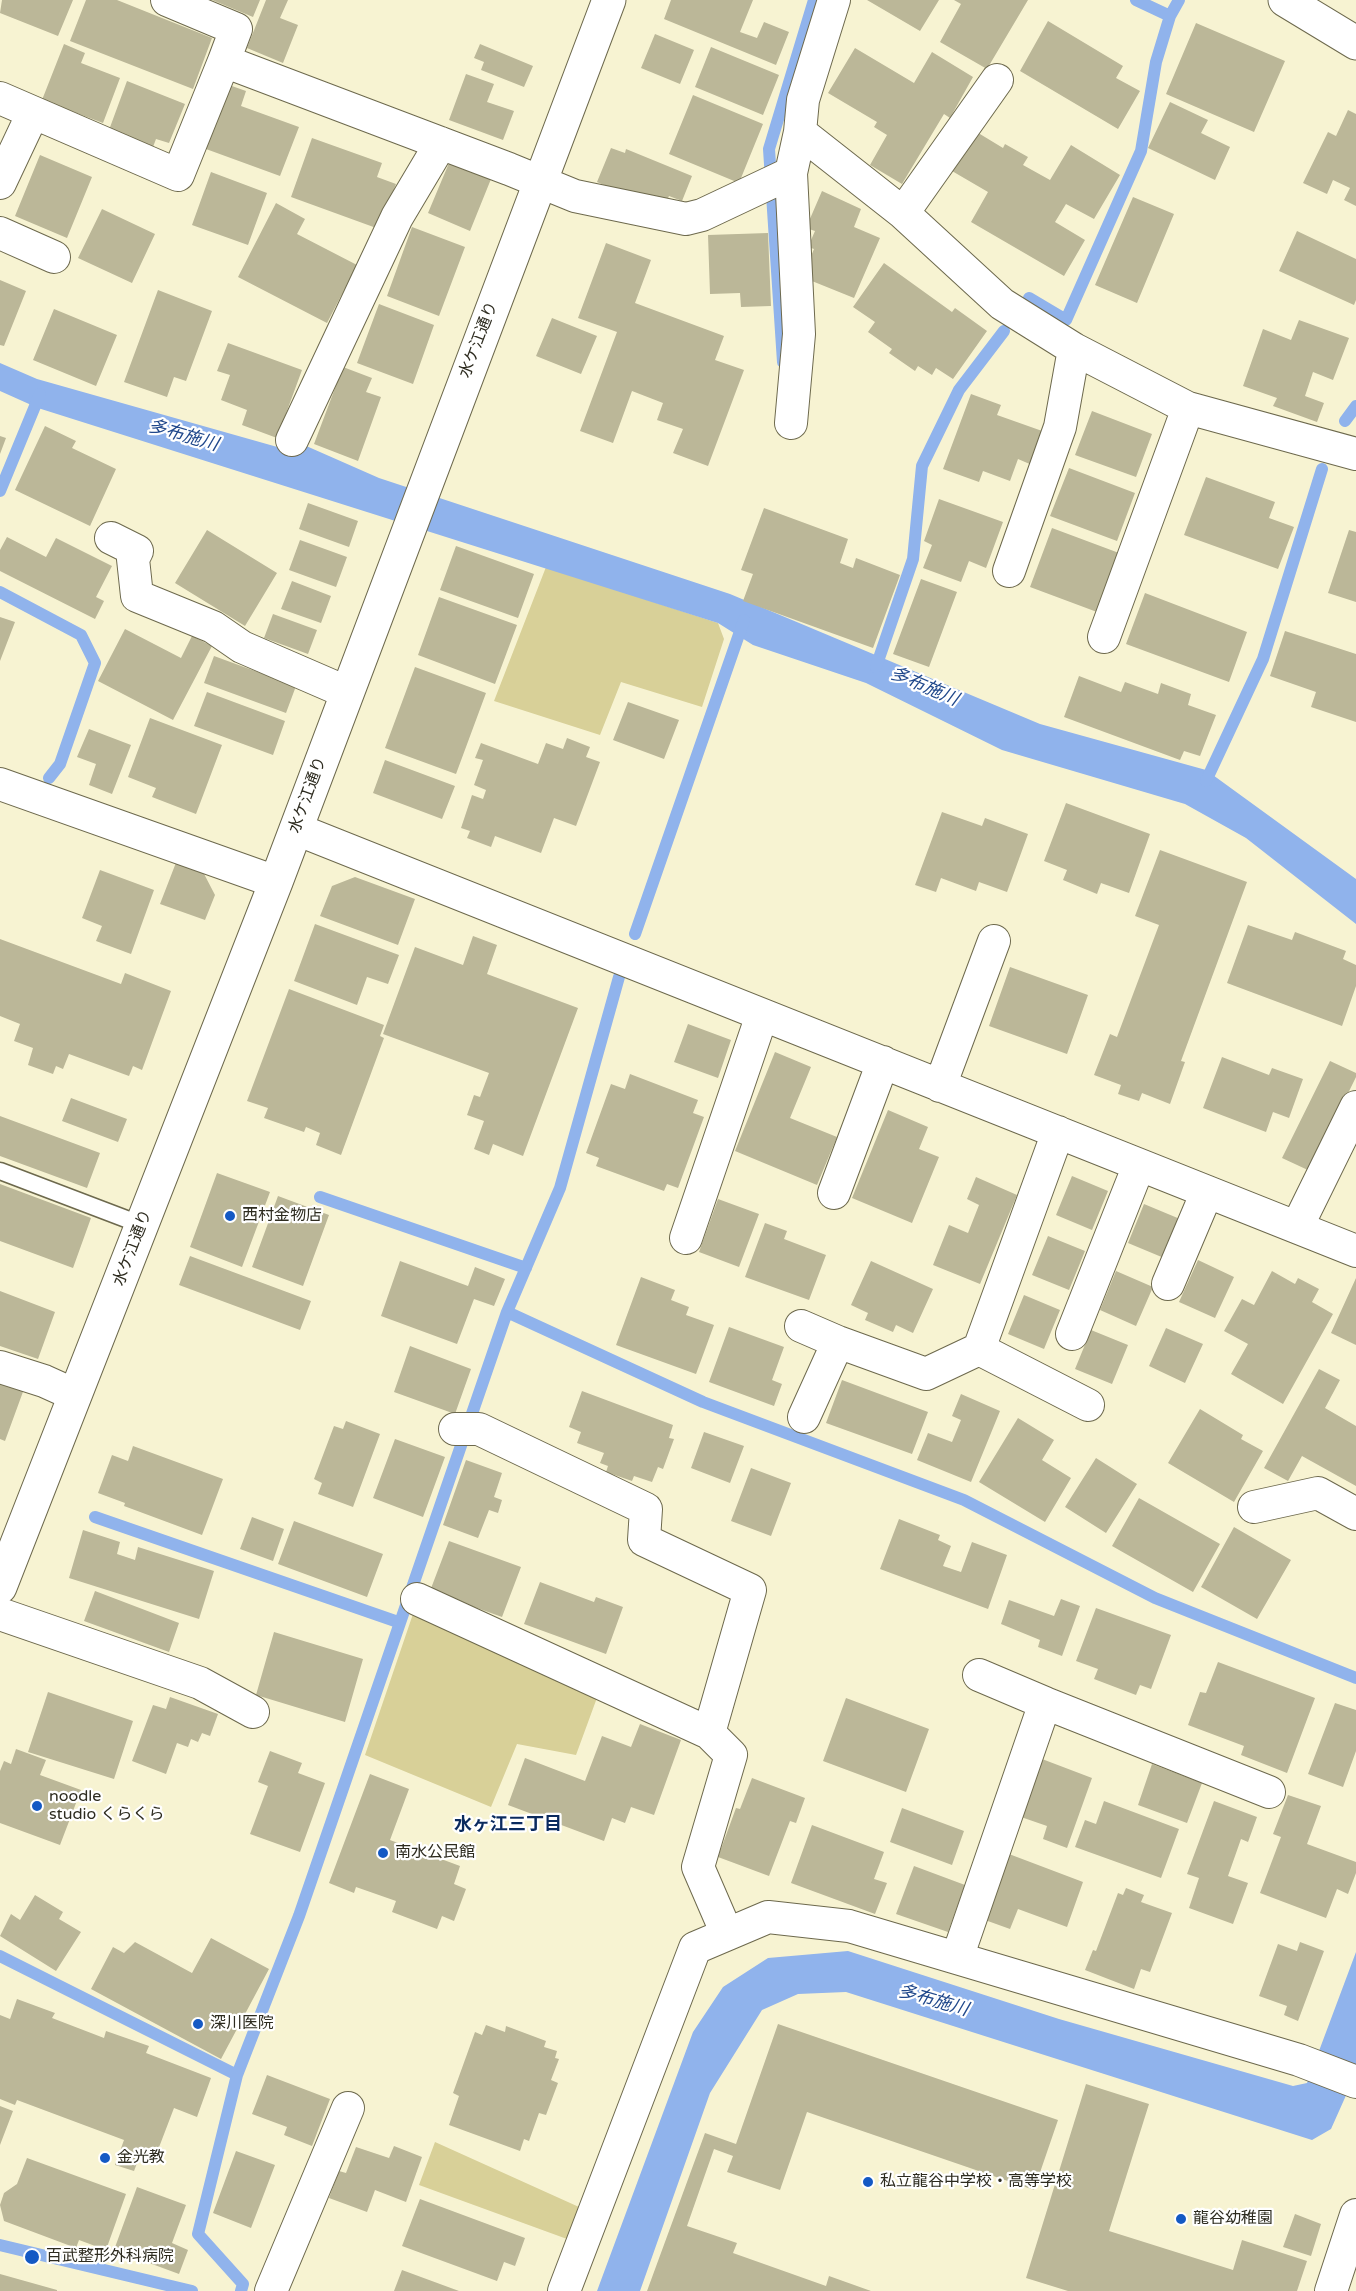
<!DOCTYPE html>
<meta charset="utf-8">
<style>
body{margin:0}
canvas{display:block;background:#f7f3d2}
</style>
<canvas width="1356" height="2291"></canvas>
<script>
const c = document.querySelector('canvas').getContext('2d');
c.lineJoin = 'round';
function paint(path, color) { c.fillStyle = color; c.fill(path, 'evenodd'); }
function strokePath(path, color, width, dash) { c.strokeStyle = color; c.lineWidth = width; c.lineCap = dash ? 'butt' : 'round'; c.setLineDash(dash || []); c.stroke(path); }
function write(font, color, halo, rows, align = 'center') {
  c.font = font + ' "Varela Round","Noto Sans JP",sans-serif'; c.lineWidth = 4.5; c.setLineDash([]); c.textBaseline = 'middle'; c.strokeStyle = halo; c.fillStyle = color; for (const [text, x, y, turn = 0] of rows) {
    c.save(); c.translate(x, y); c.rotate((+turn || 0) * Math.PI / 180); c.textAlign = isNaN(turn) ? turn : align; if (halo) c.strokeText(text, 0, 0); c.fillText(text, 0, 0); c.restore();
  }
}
const green = new Path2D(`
 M546 567 718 623 724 639 702 707 621 682 600 735 494 701Z
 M415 1608 598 1695 576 1755 517 1744 491 1807 365 1755Z
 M435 2142 579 2207 567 2239 419 2185Z`);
const water = new Path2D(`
 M0 363 37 379 295 452 304 445 379 478 730 594 1040 724 1206 770 1356 879V924L1246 838 1185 804 1002 750 866 683 753 645 718 623 38 408 0 391Z
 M848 1951 1059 2019 1293 2086 1307 2083 1356 1952V2073L1331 2129 1312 2140 846 1992 798 1994 762 2010 710 2093 640 2291H597L693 2032 723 1987 768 1958Z`);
const stream = new Path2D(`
 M1136 0 1170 16
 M1029 298 1066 320 1141 151 1156 62 1170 16 1179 0
 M783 362 769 149 814 0
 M1345 421 1356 406
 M0 491 40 394
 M0 592 81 635 95 663 60 764 49 778
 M876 667 913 559 922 466 959 390 1004 331
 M1206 781 1263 659 1322 469
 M635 934 744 620
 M320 1197 526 1268
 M507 1312 703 1402 964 1500 1155 1598 1356 1678
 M95 1517 398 1622
 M0 1956 237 2075
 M0 2245 192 2291
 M241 2291 243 2284 198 2234 237 2075 299 1916 507 1312 560 1188 619 977`);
const building = new Path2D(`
 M2 0H73L58 36 0 13Z
 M86 0H117L212 38 193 89 70 41Z
 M212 0H260L253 17Z
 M266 0H288L280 18 298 25 283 63 247 48Z
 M671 0H753L740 32 757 38 764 22 789 32 776 65 664 19Z
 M867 0H939L920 31Z
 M954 0H1028L987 69 940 42 961 4Z
 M1048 21 1123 66 1116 78 1140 91 1118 129 1020 71Z
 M1196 23 1285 61 1254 132 1166 94Z
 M655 34 694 50 680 84 641 68Z
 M64 44 85 53 81 63 120 78 103 123 42 100Z
 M480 44 533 66 524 87 481 70 484 62 474 58Z
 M711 47 779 75 763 115 695 87Z
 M855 48 914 83 932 52 973 77 950 118 944 114 902 184 870 165 887 135 874 127 877 122 828 93Z
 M466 74 494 84 487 102 514 111 503 140 449 120Z
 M127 81 185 104 169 143 156 139 153 147 109 130Z
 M229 85 246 91 241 106 299 127 280 176 206 149Z
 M693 95 763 124 739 183 669 154Z
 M1170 102 1208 120 1201 133 1230 147 1215 180 1148 148Z
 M1348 110 1356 114V206L1344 200 1350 188 1333 180 1327 194 1303 183 1328 132 1336 136Z
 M975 131 1003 148 1005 144 1028 157 1023 165 1050 180 1071 145 1120 175 1094 219 1066 204 1055 222 1085 240 1064 276 971 222 988 192 952 171Z
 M312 138 382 163 377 177 396 184 379 229 291 197Z
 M611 148 625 153 626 149 692 176 682 201 669 196 665 205 630 191 629 196 597 182Z
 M40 155 92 177 67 238 15 216Z
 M449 163 491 179 470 231 428 213Z
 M211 172 267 193 248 245 192 225Z
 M822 191 861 209 854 227 880 238 854 298 802 277 814 249 808 247 815 231 806 228Z
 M1133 197 1174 214 1137 303 1095 285Z
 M276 203 305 219 297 234 357 265 327 323 238 277Z
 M102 209 155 234 132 283 78 258Z
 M412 227 465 247 439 316 387 296Z
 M1297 231 1356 259V300L1354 305 1279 271Z
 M768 233 771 306 741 307 740 293 710 294 708 235Z
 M606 243 651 260 635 303 724 336 715 360 744 370 708 466 673 453 683 429 657 420 663 403 632 391 613 443 580 431 617 332 578 318Z
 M884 263 952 312 955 308 987 331 953 379 936 368 932 375 918 366 915 371 889 353 892 349 868 332 875 322 853 307Z
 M0 280 26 291 4 346 0 345Z
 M158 290 212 311 186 381 174 377 167 397 124 382Z
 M379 304 434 325 413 384 357 363Z
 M54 309 117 335 96 386 33 360Z
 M552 318 597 336 581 374 536 356Z
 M1299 320 1349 338 1333 380 1313 372 1305 396 1324 403 1317 422 1273 406 1277 398 1243 386 1263 329 1291 340Z
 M228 343 302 370 277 438 242 425 247 410 221 400 230 375 217 371Z
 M343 367 372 378 366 392 381 397 358 461 314 444Z
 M971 394 1001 405 997 415 1045 432 1032 465 1018 459 1010 481 983 471 979 482 943 469Z
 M1092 411 1152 434 1136 477 1075 455Z
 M45 426 76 441 72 448 116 469 90 526 15 490Z
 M0 436 6 438 0 454Z
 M1069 468 1135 493 1117 541 1050 516Z
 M1206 477 1275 502 1269 518 1294 527 1278 569 1184 535Z
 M939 499 1003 522 986 568 969 561 961 582 923 568 932 545 924 541Z
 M308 503 358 521 349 547 299 529Z
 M764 508 848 539 840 563 853 568 856 558 900 575 873 648 743 601 753 574 741 570Z
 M1052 528 1119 553 1097 612 1030 587Z
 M207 530 277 573 245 626 175 583Z
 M1349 530 1356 532V602L1328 593Z
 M7 537 46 557 56 538 112 566 96 597 104 601 95 619 0 571V550Z
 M300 540 347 557 336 587 289 570Z
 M456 546 534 574 518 618 440 590Z
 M921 579 957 592 929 667 893 654Z
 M292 581 331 596 321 623 281 609Z
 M1145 593 1247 632 1229 682 1126 644Z
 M439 597 517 625 495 684 418 655Z
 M273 614 317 630 308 654 264 638Z
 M0 617 15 622 0 661Z
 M125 629 181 658 192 636 212 646 173 720 98 681Z
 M1285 631 1356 654V722L1311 707 1316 692 1270 676Z
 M214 656 296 686 286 713 204 683Z
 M415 667 486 693 456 774 385 748Z
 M1079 676 1121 692 1125 682 1158 694 1161 683 1191 694 1188 705 1216 715 1200 756 1184 751 1180 760 1064 717Z
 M207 692 285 721 273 755 194 726Z
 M628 702 679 720 664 759 613 740Z
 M150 718 222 745 196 814 152 797 156 788 128 777Z
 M89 729 131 745 112 794 89 785 96 764 77 757Z
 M567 738 590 747 586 757 600 762 576 826 554 818 541 853 495 836 491 847 467 838 470 831 461 828 472 795 483 799 486 790 474 785 483 760 475 758 481 743 538 764 546 743 563 749Z
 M385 760 455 786 442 819 373 793Z
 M1066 803 1150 834 1129 893 1101 883 1097 894 1063 880 1067 870 1044 861Z
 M942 812 982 826 985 818 1028 834 1007 892 979 882 976 891 941 878 936 892 915 885Z
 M1160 850 1247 882 1181 1061 1185 1062 1170 1104 1142 1093 1139 1101 1118 1094 1121 1085 1094 1075 1110 1034 1117 1037 1159 925 1135 916Z
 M177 860 202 870 215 895 205 920 160 904Z
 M100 870 154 890 131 954 96 941 102 926 82 918Z
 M355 877 415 899 398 945 320 916 332 886Z
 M315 924 399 955 388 984 367 977 357 1005 294 981Z
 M1248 925 1292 940 1295 932 1346 951 1343 959 1356 965V986L1342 1026 1227 983Z
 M473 936 497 945 487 974 578 1008 523 1156 493 1144 489 1155 474 1149 484 1121 467 1115 474 1095 480 1097 489 1073 383 1034 415 947 463 965Z
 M0 939 121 984 125 973 171 991 142 1070 133 1066 129 1076 69 1054 63 1069 56 1066 53 1074 28 1065 33 1048 14 1041 20 1024 0 1016Z
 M1010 967 1088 995 1067 1054 989 1026Z
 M289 989 384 1025 380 1036 384 1038 341 1155 316 1145 320 1133 306 1127 304 1132 264 1118 268 1108 247 1101Z
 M688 1024 731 1040 718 1078 674 1062Z
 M775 1052 811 1067 790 1118 837 1137 817 1185 735 1151Z
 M1222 1057 1269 1075 1272 1068 1303 1079 1289 1118 1273 1112 1266 1132 1203 1108Z
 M1330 1061 1356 1073V1077L1310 1171 1282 1158Z
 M630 1074 698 1100 693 1113 704 1117 678 1188 667 1184 664 1191 596 1166 599 1158 586 1153 611 1084 625 1089Z
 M71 1098 127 1119 118 1142 62 1121Z
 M888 1110 928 1127 919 1149 939 1157 912 1223 852 1198Z
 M0 1116 100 1153 87 1188 0 1156Z
 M217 1173 270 1192 242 1267 190 1247Z
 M1072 1176 1108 1191 1092 1230 1056 1215Z
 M976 1177 1017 1195 980 1284 933 1265 949 1225 968 1233 979 1205 967 1199Z
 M0 1184 91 1218 73 1268 0 1241Z
 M278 1196 329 1215 303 1286 252 1267Z
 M718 1199 759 1214 739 1267 699 1252Z
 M1144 1204 1180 1219 1164 1258 1128 1243Z
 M765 1223 787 1231 784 1239 826 1255 809 1300 745 1277Z
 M1048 1236 1085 1251 1069 1290 1032 1275Z
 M190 1256 311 1301 300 1330 179 1285Z
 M1198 1260 1234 1277 1215 1318 1179 1302Z
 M400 1261 468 1286 475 1267 505 1279 494 1306 474 1299 457 1344 381 1316Z
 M871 1261 933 1289 913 1333 896 1325 893 1332 865 1320 868 1313 851 1305Z
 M1116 1271 1153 1287 1136 1326 1100 1310Z
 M1272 1271 1295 1284 1298 1278 1319 1289 1312 1302 1333 1314 1283 1404 1231 1374 1248 1344 1224 1331 1242 1299 1254 1305Z
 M641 1277 675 1290 671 1300 689 1307 686 1315 714 1325 696 1374 616 1345Z
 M1356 1278V1345L1331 1333Z
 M0 1291 55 1312 38 1359 0 1346Z
 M1024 1295 1060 1310 1044 1349 1008 1334Z
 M729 1327 784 1347 772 1380 782 1384 774 1406 709 1382Z
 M1166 1328 1203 1344 1185 1383 1149 1366Z
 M1091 1330 1128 1345 1112 1384 1075 1369Z
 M410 1346 471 1369 455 1414 394 1392Z
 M1319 1369 1340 1380 1325 1408 1356 1426V1486L1302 1456 1288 1481 1264 1468Z
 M0 1380 24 1389 5 1441 0 1439Z
 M842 1380 928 1412 912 1454 826 1423Z
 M582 1391 673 1425 669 1438 674 1439 663 1469 658 1467 652 1482 634 1476 632 1481 606 1472 608 1466 600 1463 604 1453 577 1443 581 1432 569 1427Z
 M961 1394 1000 1411 971 1482 917 1460 928 1433 952 1442 961 1420 952 1416Z
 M1200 1409 1243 1435 1241 1439 1263 1451 1234 1502 1168 1463Z
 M1018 1418 1054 1440 1042 1460 1071 1478 1045 1522 979 1482Z
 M346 1421 380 1434 353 1507 318 1494 322 1483 314 1479 334 1426 343 1429Z
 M704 1432 744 1446 730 1483 691 1468Z
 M395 1439 445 1457 423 1517 373 1498Z
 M133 1446 223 1479 202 1535 124 1506 125 1503 98 1493 112 1455 128 1461Z
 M1096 1458 1137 1484 1106 1533 1065 1507Z
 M466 1460 502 1473 494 1497 502 1500 498 1513 489 1510 478 1538 443 1525Z
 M751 1468 791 1483 771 1536 731 1521Z
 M1139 1498 1220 1544 1193 1592 1112 1546Z
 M252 1517 284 1529 273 1561 240 1549Z
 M899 1519 940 1535 938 1540 951 1546 943 1566 961 1572 972 1542 1007 1555 988 1609 880 1569Z
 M294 1521 383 1554 367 1597 278 1564Z
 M1234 1527 1291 1560 1257 1619 1201 1587Z
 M83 1530 120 1542 117 1554 135 1560 138 1547 214 1571 199 1619 69 1578Z
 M449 1541 521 1567 502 1617 430 1591Z
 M540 1582 594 1602 596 1597 623 1607 606 1654 524 1624Z
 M95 1591 179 1623 169 1652 84 1621Z
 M1061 1599 1080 1606 1062 1656 1038 1647 1040 1640 1001 1624 1009 1600 1054 1616Z
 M1096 1608 1171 1635 1151 1689 1140 1685 1136 1695 1094 1679 1098 1669 1076 1661Z
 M274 1632 363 1659 345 1722 256 1695Z
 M1218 1662 1315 1698 1287 1773 1241 1755 1244 1746 1188 1725 1200 1692 1206 1693Z
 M48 1692 133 1721 114 1779 28 1752Z
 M170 1697 218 1714 210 1736 202 1733 198 1742 191 1739 188 1747 177 1743 166 1774 132 1761 153 1705 166 1709Z
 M846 1698 929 1729 906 1792 823 1761Z
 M1335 1703 1356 1710V1751L1343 1787 1308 1774Z
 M640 1724 681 1740 654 1815 631 1807 625 1823 612 1818 604 1841 508 1805 525 1758 585 1781 602 1736 631 1747Z
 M16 1749 46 1760 40 1775 81 1790 60 1845 0 1823V1771L4 1761 11 1764Z
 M270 1751 302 1763 298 1773 325 1783 300 1852 250 1834 268 1786 258 1782Z
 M1042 1759 1092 1778 1067 1848 1043 1839 1047 1826 1021 1817Z
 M1152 1764 1202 1783 1187 1823 1138 1805Z
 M370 1774 409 1789 390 1840 460 1866 454 1884 466 1889 454 1921 442 1916 437 1929 392 1912 396 1901 356 1887 354 1893 329 1883Z
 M752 1778 805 1798 796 1823 790 1821 769 1876 718 1857 736 1808 740 1809Z
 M1288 1795 1321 1806 1307 1844 1356 1862V1873L1348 1894 1337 1889 1326 1918 1260 1893 1281 1837 1273 1834Z
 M1104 1801 1179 1829 1161 1878 1075 1847 1085 1820 1096 1824Z
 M1214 1801 1257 1817 1248 1842 1241 1839 1228 1876 1248 1883 1233 1924 1189 1908 1199 1878 1187 1874Z
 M902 1808 964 1831 952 1865 890 1842Z
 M812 1825 884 1852 874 1879 887 1883 875 1914 791 1883Z
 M1009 1854 1083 1882 1067 1927 1018 1909 1010 1929 985 1920Z
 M914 1866 965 1885 948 1932 896 1914Z
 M1126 1888 1144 1895 1141 1902 1172 1913 1150 1972 1141 1969 1134 1989 1085 1970 1093 1950 1096 1951 1118 1893 1123 1895Z
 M35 1895 63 1912 59 1919 81 1932 56 1971 0 1936 11 1914 20 1920Z
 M211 1938 269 1969 221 2059 91 1989 113 1947 124 1953 135 1942 192 1973Z
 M1300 1942 1324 1951 1298 2021 1284 2015 1287 2006 1259 1996 1278 1944 1297 1951Z
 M17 1999 55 2013 52 2018 104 2038 106 2031 149 2046 146 2053 211 2078 197 2117 174 2108 153 2163 139 2158 134 2171 115 2165 124 2140 17 2100 15 2105 0 2099V2015L10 2019Z
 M778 2024 1058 2120 1034 2190 807 2112 780 2190 727 2172 733 2156 714 2149 687 2226 737 2243 733 2253 826 2286 829 2276 871 2291H647L705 2133 736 2144Z
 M486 2025 505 2032 506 2026 546 2041 544 2047 557 2051 555 2058 559 2059 551 2080 558 2083 546 2115 539 2113 529 2141 524 2139 520 2151 449 2125 459 2096 453 2093 475 2032 482 2035Z
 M267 2075 330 2099 312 2146 284 2135 287 2127 252 2114Z
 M1086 2084 1149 2104 1109 2231 1233 2270 1242 2240 1307 2261 1297 2291H1068L1026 2278Z
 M0 2106 13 2111 0 2145Z
 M394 2146 422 2157 406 2202 375 2190 367 2212 329 2198 339 2171 346 2173 356 2147 389 2158Z
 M236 2151 275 2165 251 2228 213 2213Z
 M27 2158 126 2194 106 2250 79 2240 76 2248 4 2221 0 2205 4 2193 17 2184Z
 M137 2187 186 2205 172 2243 188 2250 179 2274 114 2250Z
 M420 2199 525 2238 515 2266 504 2262 497 2281 402 2246Z
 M1295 2214 1321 2224 1311 2256 1283 2247Z
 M402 2270 459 2291H394Z
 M0 2274 57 2290V2291H0Z`);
const service = new Path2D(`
 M0 1171 142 1225`);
const minor = new Path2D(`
 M167 0 236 29 224 61 509 169 575 196 686 219 702 215 791 173 800 132 803 100 834 0
 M0 98 178 175 224 61
 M800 132 903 213 1002 304 1074 349 1188 408 1356 454
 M0 183 33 113
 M903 213 997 80
 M0 233 54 257
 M791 423 799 334 791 173
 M292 440 397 217 441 143
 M111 538 137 551 133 559 137 596 213 627 242 647 346 692
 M1009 571 1060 427 1074 349
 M1104 637 1188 408
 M0 784 276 882
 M296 829 1356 1251
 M940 1086 994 941
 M834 1193 883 1062
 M1297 1227 1356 1107
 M686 1238 762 1015
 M1168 1284 1207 1192
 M801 1326 838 1342 926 1374 979 1349 1058 1132
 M1072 1334 1139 1165
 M979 1349 1088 1405
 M0 1367 44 1381 75 1395
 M804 1417 838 1342
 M455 1429H479L646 1509 644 1540 750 1590 709 1733 731 1755 698 1867 727 1934
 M1254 1507 1318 1493 1356 1514
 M417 1599 709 1733
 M0 1614 200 1683 253 1712
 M979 1675 1045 1703
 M957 1958 1045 1703 1269 1792
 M271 2291 348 2108
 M564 2291 695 1948 768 1917 849 1926 1299 2060 1356 2082
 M1331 2291 1356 2215`);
const tertiary = new Path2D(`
 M1285 0 1356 43`);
const primary = new Path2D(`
 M0 1587 276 882 609 0`);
const markers = [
 [230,1216,6,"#1459c4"],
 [37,1806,6,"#1459c4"],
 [383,1853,6,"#1459c4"],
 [198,2024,6,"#1459c4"],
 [105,2158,6,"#1459c4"],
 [868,2182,6,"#1459c4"],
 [1181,2219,6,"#1459c4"],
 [32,2257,8,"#1459c4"]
];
const streetNames = [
 ["水ケ江通り",479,340,-69],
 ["水ケ江通り",308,795,-70],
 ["水ケ江通り",133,1248,-69]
];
const poiNames = [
 ["西村金物店",242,1216],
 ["noodle",49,1797],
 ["studio くらくら",49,1815],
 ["南水公民館",395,1853],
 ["深川医院",210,2024],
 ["金光教",117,2158],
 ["私立龍谷中学校・高等学校",880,2182],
 ["龍谷幼稚園",1193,2219],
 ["百武整形外科病院",46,2257]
];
const waterNames = [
 ["多布施川",183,436,16],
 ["多布施川",924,687,23],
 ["多布施川",933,2001,16]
];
const neighbourhoodNames = [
 ["水ヶ江三丁目",508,1825]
];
paint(green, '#d8d098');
paint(water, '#90b3ec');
strokePath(stream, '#90b3ec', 12);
paint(building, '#bbb798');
strokePath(service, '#6d694d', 19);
strokePath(minor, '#6d694d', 34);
strokePath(tertiary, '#6d694d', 35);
strokePath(primary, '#6d694d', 35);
strokePath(service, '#fff', 16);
strokePath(minor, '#fff', 32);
strokePath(tertiary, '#fff', 33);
strokePath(primary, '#fff', 33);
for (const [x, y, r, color] of markers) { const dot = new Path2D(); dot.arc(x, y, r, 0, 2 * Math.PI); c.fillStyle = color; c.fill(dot); strokePath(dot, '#fff', 2); }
write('16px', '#2d2b1f', '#fff', streetNames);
write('16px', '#2d2b1f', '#fff', poiNames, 'left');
write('italic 18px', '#20488b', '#fff', waterNames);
write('bold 18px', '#0a2a5e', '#fff', neighbourhoodNames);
</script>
